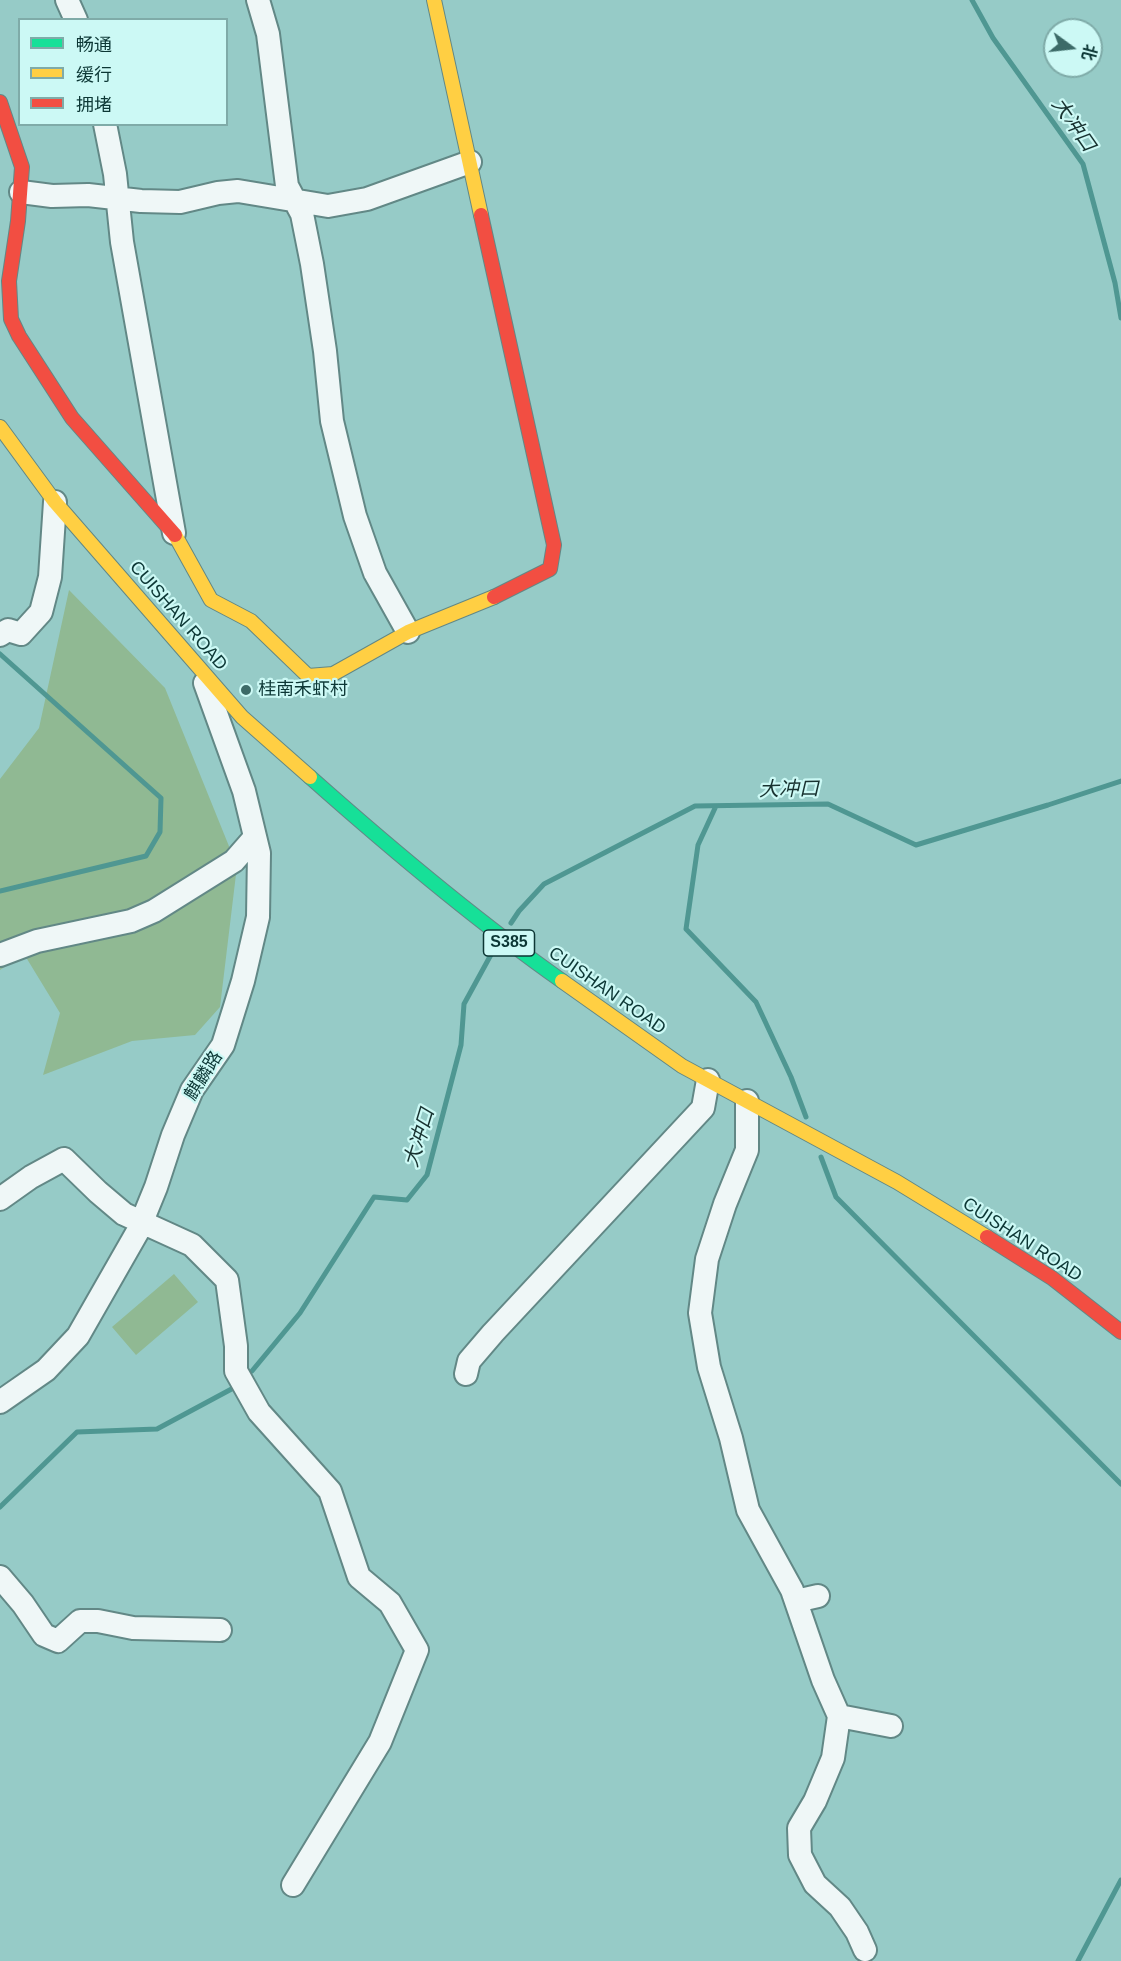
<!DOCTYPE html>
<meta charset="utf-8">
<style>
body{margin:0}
#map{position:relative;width:1121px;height:1961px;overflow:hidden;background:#96cbc7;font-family:Helvetica,"Noto Sans SC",sans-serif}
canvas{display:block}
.legend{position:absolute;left:18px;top:18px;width:210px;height:108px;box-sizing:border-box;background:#ccf9f5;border:2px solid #7faba8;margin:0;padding:8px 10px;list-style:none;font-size:18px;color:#0c3735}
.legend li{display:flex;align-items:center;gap:12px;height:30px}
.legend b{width:30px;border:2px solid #7faba8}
.north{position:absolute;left:1043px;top:18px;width:60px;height:60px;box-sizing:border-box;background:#ccf9f5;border:2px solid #7faba8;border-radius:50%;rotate:105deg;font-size:16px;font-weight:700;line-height:24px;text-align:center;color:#0c3735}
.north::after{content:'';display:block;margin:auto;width:21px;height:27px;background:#3c6b68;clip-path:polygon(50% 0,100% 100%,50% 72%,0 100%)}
</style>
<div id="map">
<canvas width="1121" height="1961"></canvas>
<ul class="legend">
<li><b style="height:8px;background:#16e098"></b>畅通</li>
<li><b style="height:8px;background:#ffcf43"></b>缓行</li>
<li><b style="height:8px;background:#f24e42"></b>拥堵</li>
</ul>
<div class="north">北</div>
</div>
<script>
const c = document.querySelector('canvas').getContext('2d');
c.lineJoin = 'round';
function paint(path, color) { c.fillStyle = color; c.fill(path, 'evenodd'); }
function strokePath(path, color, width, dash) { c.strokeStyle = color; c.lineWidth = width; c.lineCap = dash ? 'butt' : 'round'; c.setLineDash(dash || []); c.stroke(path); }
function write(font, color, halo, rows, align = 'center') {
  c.font = font + ' Helvetica,"Noto Sans SC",sans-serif'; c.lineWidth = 4.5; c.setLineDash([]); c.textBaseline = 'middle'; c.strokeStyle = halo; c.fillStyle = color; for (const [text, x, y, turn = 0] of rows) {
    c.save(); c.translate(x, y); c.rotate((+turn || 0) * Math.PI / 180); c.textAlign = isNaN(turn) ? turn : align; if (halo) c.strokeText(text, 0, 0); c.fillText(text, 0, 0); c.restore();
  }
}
const green = new Path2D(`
 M69 590 165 688 237 866 220 1007 195 1035 132 1041 43 1075 60 1013 24 954 0 970V779L39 728Z
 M174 1274 198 1302 136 1355 112 1327Z`);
const stream = new Path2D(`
 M972 0 993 38 1083 164 1115 283 1121 318
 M0 654 161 798 160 832 146 856 0 891
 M716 806 698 845 686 929 756 1002 791 1077 806 1117
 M511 923 519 911 544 884 695 806 828 804 916 845 1048 805 1121 781
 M821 1157 836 1197 1121 1484
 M252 1371 300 1313 374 1197 407 1200 427 1175 461 1045 464 1004 493 951
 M0 1507 77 1432 157 1429 239 1385
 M1078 1961 1121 1880`);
const street = new Path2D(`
 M67 0 76 20
 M258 0 268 34 287 186 302 214 312 264 325 351 332 421 355 516 375 573 408 632
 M105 124 115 174 122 242 174 533
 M21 192 52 196 88 195 141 201 180 202 218 193 238 191 328 206 367 199 470 162
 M0 635 8 630 21 634 41 612 50 577 55 502
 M0 955 37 941 131 921 154 911 234 861 255 837
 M747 1101V1150L725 1204 707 1259 700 1313 709 1367 731 1438 748 1510 792 1590 823 1680 839 1716 833 1758 815 1801 799 1828 800 1855 815 1884 840 1907 857 1932 865 1950
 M0 1199 31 1177 64 1159 98 1192 124 1214 192 1245 227 1280 236 1346V1371L259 1412 330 1491 359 1577 390 1603 417 1650 380 1742 293 1885
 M466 1374 469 1361 493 1333 703 1108 708 1080
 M0 1402 46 1370 78 1336 138 1231 156 1187 173 1135 192 1090 223 1045 243 981 258 917 259 853 244 791 205 683
 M0 1577 23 1604 44 1635 58 1641 80 1621H98L133 1628 220 1630
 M796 1601 818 1596
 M839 1716 891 1726`);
const fast = new Path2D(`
 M310 777C391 849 474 919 562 981`);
const slow = new Path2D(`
 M434 0 481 215
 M0 427 55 502 242 717 310 777
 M175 535 211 600 251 621 308 676 333 674 408 632 494 597
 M562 981 682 1066 897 1182 987 1237`);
const jam = new Path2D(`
 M0 102 22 167 18 221 9 281 11 319 19 336 72 418 175 535
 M481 215 554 545 550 569 494 597
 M987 1237 1052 1278 1121 1332`);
const markers = [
 [246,690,6,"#3c6b68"]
];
const shields = [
 [509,943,51]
];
const shieldNames = [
 ["S385",509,943]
];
const streetNames = [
 ["CUISHAN ROAD",178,616,49],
 ["CUISHAN ROAD",607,991,35],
 ["麒麟路",204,1076,-58],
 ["CUISHAN ROAD",1022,1240,33]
];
const poiNames = [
 ["桂南禾虾村",258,690]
];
const waterNames = [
 ["大冲口",1073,125,55],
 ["大冲口",789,790,-1],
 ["大冲口",420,1138,-73]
];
paint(green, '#90b993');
strokePath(stream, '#4f9792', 5);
strokePath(street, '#628886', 26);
strokePath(fast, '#628886', 16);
strokePath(slow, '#628886', 16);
strokePath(jam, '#628886', 16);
strokePath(street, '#eff7f7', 22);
strokePath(fast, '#16e098', 14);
strokePath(slow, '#ffcf43', 14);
strokePath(jam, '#f24e42', 14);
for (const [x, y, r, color] of markers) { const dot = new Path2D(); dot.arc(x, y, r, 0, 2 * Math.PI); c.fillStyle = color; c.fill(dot); strokePath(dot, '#ccf9f5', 2); }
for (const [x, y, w] of shields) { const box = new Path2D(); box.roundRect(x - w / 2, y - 13, w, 26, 4.5); c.fillStyle = '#ccf9f5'; c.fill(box); strokePath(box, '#0c3735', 1.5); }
write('bold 16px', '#0c3735', null, shieldNames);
write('18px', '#0c3735', '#ccf9f5', streetNames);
write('18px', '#0c3735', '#ccf9f5', poiNames, 'left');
write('italic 20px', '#183230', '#ccf9f5', waterNames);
</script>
